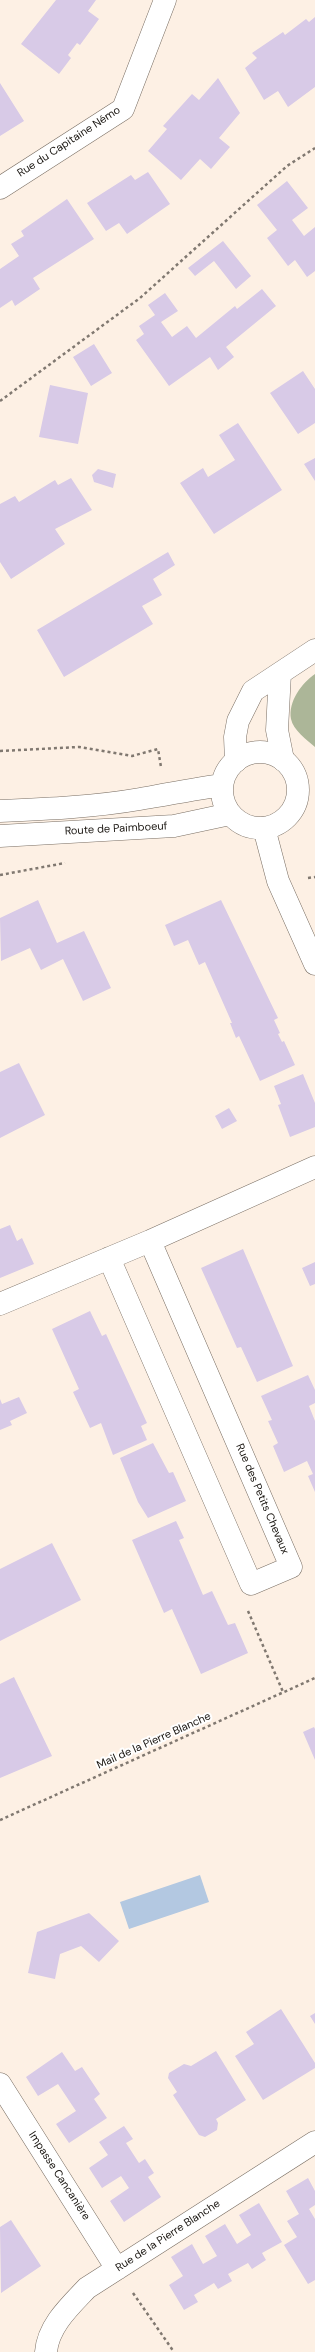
<!DOCTYPE html>
<meta charset="utf-8">
<style>
body{margin:0}
canvas{display:block;background:#fdf0e4}
</style>
<canvas width="315" height="2352"></canvas>
<script>
const c = document.querySelector('canvas').getContext('2d');
c.lineJoin = 'round';
function paint(path, color) { c.fillStyle = color; c.fill(path, 'evenodd'); }
function strokePath(path, color, width, dash) { c.strokeStyle = color; c.lineWidth = width; c.lineCap = dash ? 'butt' : 'round'; c.setLineDash(dash || []); c.stroke(path); }
function write(font, color, halo, rows, align = 'center') {
  c.font = font + ' "DM Sans",sans-serif'; c.lineWidth = 4; c.setLineDash([]); c.textBaseline = 'middle'; c.strokeStyle = halo; c.fillStyle = color; for (const [text, x, y, turn = 0] of rows) {
    c.save(); c.translate(x, y); c.rotate((+turn || 0) * Math.PI / 180); c.textAlign = isNaN(turn) ? turn : align; if (halo) c.strokeText(text, 0, 0); c.fillText(text, 0, 0); c.restore();
  }
}
const forest = new Path2D(`
 M315 674V747C307 740 293 730 291 719 288 701 302 683 315 674Z`);
const water = new Path2D(`
 M200 1875 209 1902 129 1929 120 1902Z`);
const building = new Path2D(`
 M56 0H96L88 11 99 19 80 45 77 43 68 55 71 58 59 74 21 44Z
 M315 17V87L288 107 278 91 264 100 245 68 257 58 252 53 283 32 285 35 306 19 309 22Z
 M218 78 240 113 219 138 230 147 211 169 200 159 181 180 148 151 167 129 163 126 192 94 199 100Z
 M0 83 24 121 0 136Z
 M148 172 170 204 127 234 119 223 106 231 87 203 131 175 135 180Z
 M287 181 308 208 292 220 304 236 315 227V271L307 277 295 260 288 266 267 238 277 230 257 205Z
 M67 199 94 239 33 278 40 289 15 306 12 300 0 308V269L19 256 11 244 24 236 21 231Z
 M223 241 251 276 236 289 214 261 195 276 188 268Z
 M262 289 276 306 226 347 234 357 218 370 210 357 169 386 136 340 144 334 139 326 155 315 148 305 165 293 178 311 161 322 172 337 187 326 196 338 235 306 237 309Z
 M94 344 112 373 91 386 73 357Z
 M303 371 315 389V423L298 434 270 393Z
 M50 385 88 393 78 444 39 437Z
 M238 423 282 490 214 534 180 483 203 468 208 477 235 460 219 435Z
 M315 458V481L304 464Z
 M98 469 116 474 113 488 94 482 92 475Z
 M71 478 92 510 55 529 65 544 11 579 0 562V504L15 496 19 502 55 480 58 485Z
 M168 552 175 565 153 579 162 595 142 606 153 624 64 677 37 630Z
 M38 900 57 943 84 931 111 988 83 1001 63 959 41 970 30 948 1 961 0 918Z
 M221 900 278 1018 274 1020 280 1033 278 1034 282 1042 284 1041 295 1065 260 1081 239 1036 236 1038 230 1023H232L205 962 199 965 188 940 174 946 165 925Z
 M19 1063 45 1115 0 1138V1072Z
 M303 1074 315 1103V1127L290 1137 278 1105 281 1104 274 1086Z
 M229 1108 237 1121 222 1129 215 1116Z
 M10 1225 17 1241 22 1238 34 1264 0 1278V1229Z
 M243 1249 293 1366 257 1382 241 1347 237 1348 201 1268Z
 M315 1262V1284L310 1286 302 1268Z
 M90 1311 102 1336 106 1334 147 1423 141 1426 147 1440 113 1455 101 1423 90 1428 73 1392 79 1389 52 1329Z
 M308 1375 315 1390V1403L309 1406 315 1421V1492L308 1476 313 1474 307 1461 284 1472 273 1446 278 1443 268 1421 272 1420 261 1396Z
 M19 1397 27 1413 10 1421 12 1425 0 1430V1399L2 1404Z
 M153 1443 169 1473 173 1472 186 1501 148 1518 138 1502 120 1458Z
 M176 1521 184 1538 179 1540 203 1595 212 1591 228 1625 235 1623 248 1653 201 1674 172 1609 164 1613 132 1540Z
 M52 1543 81 1600 0 1641V1569Z
 M14 1677 52 1756 0 1778V1684Z
 M314 1727 315 1729V1760L303 1732Z
 M89 1913 119 1941 99 1962 81 1946 60 1954 55 1979 28 1973 37 1932Z
 M281 2009 315 2063V2068L263 2100 235 2056 254 2044 246 2032Z
 M315 2013V2024L310 2016Z
 M216 2051 246 2100 216 2119 218 2123 217 2130 205 2137 199 2135 173 2095 177 2092 168 2078 169 2073 184 2064 191 2066Z
 M62 2052 75 2071 82 2067 100 2094 94 2099 107 2118 69 2143 56 2124 76 2111 58 2084 38 2096 26 2077Z
 M124 2126 133 2139 126 2143 139 2163 145 2159 154 2173 148 2177 161 2197 124 2222 110 2201 129 2188 121 2176 102 2188 89 2168 108 2155 99 2142Z
 M308 2178 315 2191V2205L309 2209 315 2219V2280L308 2284 284 2245 297 2237 287 2221 299 2214 286 2191Z
 M259 2203 282 2242 262 2253 266 2260 252 2269 248 2263 228 2274 232 2281 218 2289 214 2283 194 2295 198 2302 184 2310 169 2285 183 2276 171 2257 192 2244 203 2264 217 2256 205 2236 225 2224 237 2244 251 2235 239 2215Z
 M11 2220 41 2266 1 2293 0 2227Z`);
const path = new Path2D(`
 M0 401 140 298 287 166 315 148
 M0 751 79 747 132 756 158 749 161 767
 M0 875 65 863
 M308 878 315 877
 M248 1611 283 1692
 M0 1820 315 1678
 M133 2293 174 2352`);
const minor = new Path2D(`
 M0 188 123 109 165 0
 M280 673 277 730 283 760
 M236 761 235 737 238 721 253 691 315 650
 M264 828 278 881 315 964
 M109 1258 251 1584 291 1567 150 1241
 M0 1304 150 1241 315 1167
 M0 2084 117 2269
 M46 2352C48 2326 70 2306 87 2288L315 2142`);
const tertiary = new Path2D(`
 M222 790a38 38 0 1 1 76 0a38 38 0 1 1-76 0Z
 M0 811C47 809 94 807 140 799 168 794 195 789 222 785
 M0 836 174 826 230 814`);
const streetNames = [
 ["Rue du Capitaine Némo",69,142,-33],
 ["Route de Paimboeuf",116,829,-3],
 ["Rue des Petits Chevaux",262,1499,67],
 ["Mail de la Pierre Blanche",154,1741,-24],
 ["Impasse Cancanière",59,2176,57],
 ["Rue de la Pierre Blanche",168,2236,-33]
];
paint(forest, '#acb698');
paint(water, '#b3c8e1');
paint(building, '#d8cae7');
strokePath(minor, '#7a6f64', 23);
strokePath(tertiary, '#7a6f64', 23);
strokePath(path, '#807870', 2.5, [3, 3]);
strokePath(minor, '#fff', 22);
strokePath(tertiary, '#fff', 22);
write('11px', '#18140f', '#fff', streetNames);
</script>
